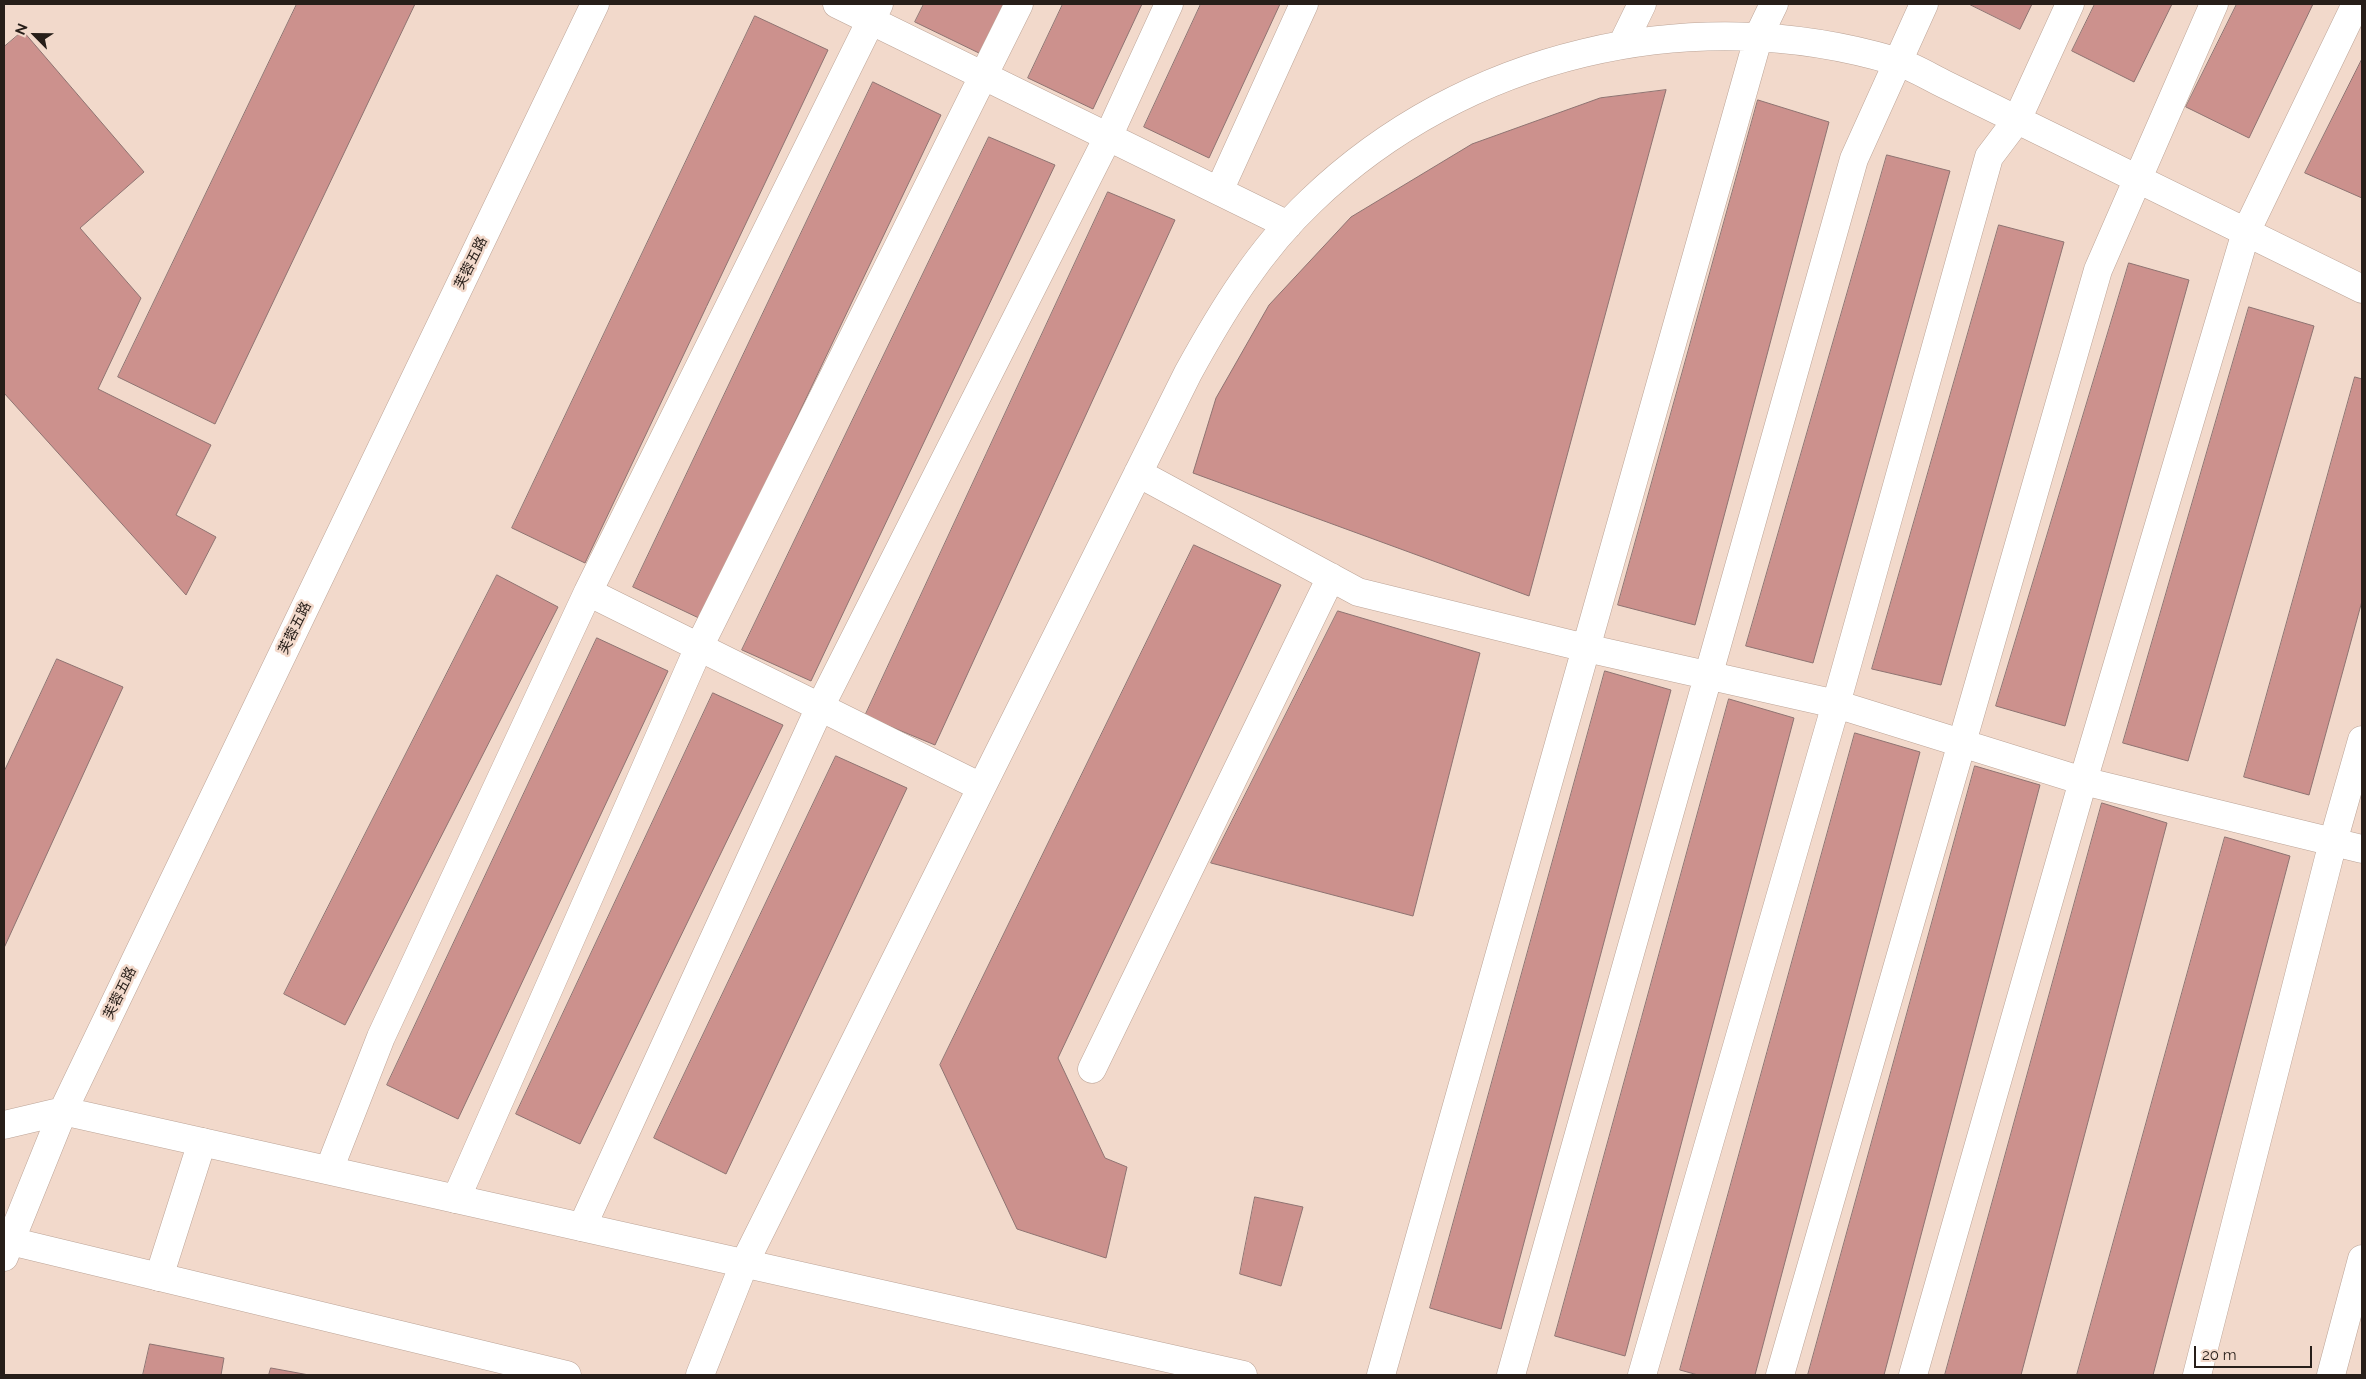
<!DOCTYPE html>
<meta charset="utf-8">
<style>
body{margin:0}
#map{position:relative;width:2366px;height:1379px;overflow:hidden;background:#f2d9cb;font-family:Raleway,sans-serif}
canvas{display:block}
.frame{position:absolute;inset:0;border:5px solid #271e19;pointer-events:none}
.north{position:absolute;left:10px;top:10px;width:50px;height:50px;-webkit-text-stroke:4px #f2d9cb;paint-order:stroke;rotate:293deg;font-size:14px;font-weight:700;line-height:20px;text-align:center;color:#271e19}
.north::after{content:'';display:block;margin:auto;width:18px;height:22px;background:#271e19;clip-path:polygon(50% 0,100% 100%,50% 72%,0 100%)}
.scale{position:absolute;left:2194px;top:1346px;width:118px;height:22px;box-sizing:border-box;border:2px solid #271e19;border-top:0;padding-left:6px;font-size:15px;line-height:18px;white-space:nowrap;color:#271e19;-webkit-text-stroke:4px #f2d9cb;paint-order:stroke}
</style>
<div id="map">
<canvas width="2366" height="1379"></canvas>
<div class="frame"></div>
<div class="north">N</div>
<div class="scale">20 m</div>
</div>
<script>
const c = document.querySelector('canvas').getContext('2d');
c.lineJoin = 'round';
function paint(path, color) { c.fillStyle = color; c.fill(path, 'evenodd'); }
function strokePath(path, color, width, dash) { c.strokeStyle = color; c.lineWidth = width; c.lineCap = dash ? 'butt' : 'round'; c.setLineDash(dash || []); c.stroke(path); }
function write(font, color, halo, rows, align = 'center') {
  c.font = font + ' Raleway,"Noto Sans SC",sans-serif'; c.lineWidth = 5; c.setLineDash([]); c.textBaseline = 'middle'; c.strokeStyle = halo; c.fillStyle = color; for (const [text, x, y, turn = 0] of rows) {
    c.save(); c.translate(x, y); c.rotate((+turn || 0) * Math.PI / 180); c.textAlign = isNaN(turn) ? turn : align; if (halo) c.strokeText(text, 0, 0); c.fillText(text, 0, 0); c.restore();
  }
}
const building = new Path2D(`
 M297 4H415L215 424 118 377Z
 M924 4H1004L981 54 915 22Z
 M1063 4H1142L1093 109 1028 78Z
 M1201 4H1280L1209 158 1144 127Z
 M1969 4H2032L2020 29Z
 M2095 4H2172L2134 82 2072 51Z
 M2237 4H2313L2249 138 2186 107Z
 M755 16 828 50 585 563 512 528Z
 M23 31 144 172 80 228 141 298 98 389 211 445 176 515 216 537 186 595 4 393V47Z
 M2362 59V198L2305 173Z
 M873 82 941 115 701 619 633 587Z
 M1666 90 1529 596 1193 473 1216 398 1269 305 1351 217 1472 144 1600 98Z
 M1758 100 1829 122 1695 625 1618 605Z
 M989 137 1055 165 811 681 742 650Z
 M1887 155 1950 171 1813 663 1746 646Z
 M1108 192 1175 220 935 745 865 716Z
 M1999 225 2064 242 1941 685 1872 669Z
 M2129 263 2189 280 2065 726 1996 706Z
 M2249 307 2314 326 2188 761 2123 743Z
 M2355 377 2362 379V601L2309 795 2244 777Z
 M1194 545 1281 585 1058 1058 1105 1158 1127 1167 1106 1258 1017 1229 940 1065Z
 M497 575 558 607 345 1025 284 994Z
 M1338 611 1480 653 1413 916 1211 863Z
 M597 638 668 671 458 1119 387 1085Z
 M57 659 123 687 4 948V772Z
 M1605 671 1671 690 1501 1329 1430 1308Z
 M713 693 783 725 580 1144 516 1114Z
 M1729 699 1794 718 1625 1356 1555 1336Z
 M1855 733 1920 752 1755 1375H1698L1680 1370Z
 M836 756 907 788 726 1174 654 1138Z
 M1975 766 2040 785 1884 1375H1808Z
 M2102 803 2167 823 2021 1375H1945Z
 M2225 837 2290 856 2153 1375H2077Z
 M1255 1197 1303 1207 1281 1286 1240 1274Z
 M150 1344 224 1358 221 1375H143Z
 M271 1368 309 1375H269Z`);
const street = new Path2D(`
 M837 4 1288 225
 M1623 43 1642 4
 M1219 191 1304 4
 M1138 473 1358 592 1586 648 1836 704 2083 781 2362 849
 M588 592 981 787
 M1092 1069 1331 577
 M329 1170 381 1037 588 592 879 4
 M456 1199 699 647 1019 4
 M582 1227 820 707 1108 137 1169 4
 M159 1277 202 1142
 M700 1375 744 1264 1188 373C1222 311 1259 250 1311 201 1464 54 1691 0 1895 61 1912 66 1928 76 1944 84 1977 100 2010 116 2042 132 2149 185 2256 237 2362 289
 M1381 1375 1759 35 1774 4
 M1511 1375 1854 159 1924 4
 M1642 1375 1836 704 1989 157 2017 120 2070 4
 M1780 1375 2098 270 2214 4
 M1913 1375 2083 781 2246 232 2356 4
 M2197 1375 2333 842 2362 740
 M2331 1375 2362 1259`);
const secondary = new Path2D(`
 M4 1125 63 1111 1243 1375
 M4 1236 10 1241 567 1375
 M4 1257 63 1111 595 4`);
const streetNames = [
 ["芙蓉五路",471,263,-64],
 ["芙蓉五路",295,628,-64],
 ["芙蓉五路",120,993,-64]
];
paint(building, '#cc918d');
strokePath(building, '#8e7371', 1);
strokePath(street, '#bca497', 29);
strokePath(secondary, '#bca497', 29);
strokePath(street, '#fff', 28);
strokePath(secondary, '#fff', 28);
write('14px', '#271e19', '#f2d9cb', streetNames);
</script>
